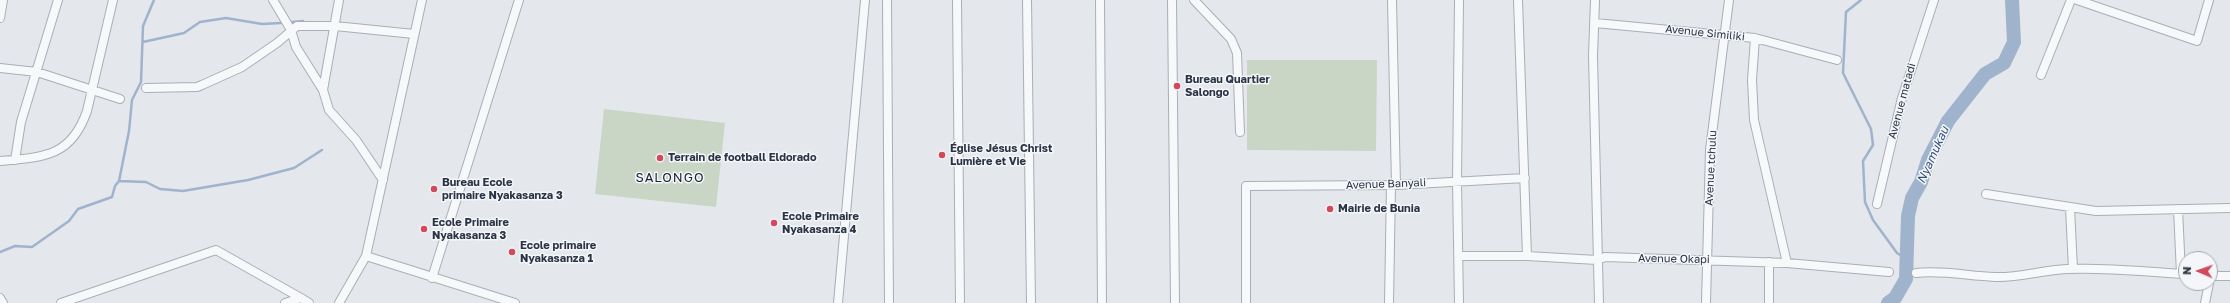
<!DOCTYPE html>
<meta charset="utf-8">
<style>
body{margin:0}
#map{position:relative;width:2230px;height:303px;overflow:hidden;background:#e4e7ec;font-family:"Golos Text",sans-serif}
canvas{display:block}
.north{position:absolute;left:2178px;top:251px;width:40px;height:40px;box-sizing:border-box;background:#f4f6f9;border:1px solid #a4a8b1;border-radius:50%;rotate:272deg;font-size:11px;font-weight:700;line-height:16px;text-align:center;color:#2b3445}
.north::after{content:'';display:block;margin:auto;width:14px;height:18px;background:#d1495b;clip-path:polygon(50% 0,100% 100%,50% 72%,0 100%)}
</style>
<div id="map">
<canvas width="2230" height="303"></canvas>
<div class="north">N</div>
</div>
<script>
const c = document.querySelector('canvas').getContext('2d');
c.lineJoin = 'round';
function paint(path, color) { c.fillStyle = color; c.fill(path, 'evenodd'); }
function strokePath(path, color, width, dash) { c.strokeStyle = color; c.lineWidth = width; c.lineCap = dash ? 'butt' : 'round'; c.setLineDash(dash || []); c.stroke(path); }
function write(font, color, halo, rows, align = 'center') {
  c.font = font + ' "Golos Text",sans-serif'; c.lineWidth = 3; c.setLineDash([]); c.textBaseline = 'middle'; c.strokeStyle = halo; c.fillStyle = color; for (const [text, x, y, turn = 0] of rows) {
    c.save(); c.translate(x, y); c.rotate((+turn || 0) * Math.PI / 180); c.textAlign = isNaN(turn) ? turn : align; if (halo) c.strokeText(text, 0, 0); c.fillText(text, 0, 0); c.restore();
  }
}
const green = new Path2D(`
 M1247 60H1377L1376 151 1247 150Z
 M604 109 725 123 716 207 595 194Z`);
const stream = new Path2D(`
 M1861 0 1846 12 1843 73 1871 129 1873 145 1863 161 1865 202 1873 220 1897 253 1908 260
 M292 22 303 21
 M143 42 184 33 200 22 226 18 262 24 281 23
 M119 181 146 182 160 189 183 191 248 180 294 168 322 150
 M0 252 15 246 32 247 69 221 78 209 112 197 115 186 119 181 129 131 132 100 141 82 143 26 154 0`);
const river = new Path2D(`
 M1888 303 1895 298 1906 279 1908 216 1912 198 1921 182 1928 160 1948 121 1985 74 2004 63 2014 42 2012 0`);
const minor = new Path2D(`
 M273 0 291 30 296 47 323 90 329 110 356 140 383 180
 M887 0 889 303
 M957 0 960 303
 M1027 0 1031 303
 M1100 0 1102 303
 M1172 0 1175 303
 M1194 0 1231 39 1237 53 1240 132
 M1392 0 1396 185
 M1459 0 1457 181 1459 303
 M1518 0 1527 256
 M1595 0 1593 56 1599 303
 M2077 0 2197 41 2209 0
 M0 18 3 0
 M1595 23 1755 38 1837 60
 M1755 38 1752 80 1754 120 1787 263
 M0 68 37 72 120 99
 M2041 75 2071 0
 M146 88 197 87 202 85 242 67 277 43 297 26H335L414 34
 M323 90 339 0
 M15 160 21 122 58 0
 M0 161C44 157 71 157 87 111L113 0
 M1986 194 2096 211 2230 208
 M1877 204 1902 98 1934 0
 M2070 208 2073 269
 M2178 209 2181 274
 M366 256 515 303
 M1460 256H1527L1597 260 1605 257 1787 263 1889 272
 M1916 273C1943 270 1968 276 1995 277 2019 278 2042 270 2067 269 2106 267 2147 272 2186 274
 M2210 276H2230
 M432 278 519 0
 M0 298 3 303
 M61 303 216 250 301 298
 M285 303 301 298 309 303
 M339 303 366 256 422 0
 M838 303 865 0
 M1246 303V186L1396 185 1525 178
 M1389 303 1391 185
 M1706 303 1710 150 1729 0
 M1769 303V262
 M2205 303 2209 283`);
const markers = [
 [1177,86,4,"#d1495b"],
 [942,155,4,"#d1495b"],
 [660,158,4,"#d1495b"],
 [434,189,4,"#d1495b"],
 [1330,209,4,"#d1495b"],
 [774,223,4,"#d1495b"],
 [424,229,4,"#d1495b"],
 [512,252,4,"#d1495b"]
];
const streetNames = [
 ["Avenue Similiki",1705,33,6],
 ["Avenue matadi",1902,101,-75],
 ["Avenue tchulu",1711,168,-87],
 ["Avenue Banyali",1386,184,-2],
 ["Avenue Okapi",1674,259,1]
];
const poiNames = [
 ["Bureau Quartier",1185,80],
 ["Salongo",1185,93],
 ["Église Jésus Christ",950,149],
 ["Lumière et Vie",950,162],
 ["Terrain de football Eldorado",668,158],
 ["Bureau Ecole",442,183],
 ["primaire Nyakasanza 3",442,196],
 ["Mairie de Bunia",1338,209],
 ["Ecole Primaire",782,217],
 ["Nyakasanza 4",782,230],
 ["Ecole Primaire",432,223],
 ["Nyakasanza 3",432,236],
 ["Ecole primaire",520,246],
 ["Nyakasanza 1",520,259]
];
const waterNames = [
 ["Nyamukau",1933,155,-66]
];
const quarterNames = [
 ["SALONGO",670,178]
];
paint(green, '#c9d6c5');
strokePath(stream, '#9fb4cc', 2.5);
strokePath(river, '#9fb4cc', 14);
strokePath(minor, '#a9aeb7', 10);
strokePath(minor, '#f7f8fa', 8);
for (const [x, y, r, color] of markers) { const dot = new Path2D(); dot.arc(x, y, r, 0, 2 * Math.PI); c.fillStyle = color; c.fill(dot); strokePath(dot, '#f4f6f9', 1.5); }
write('11px', '#2b3445', '#f4f6f9', streetNames);
write('bold 11px', '#2b3445', '#f4f6f9', poiNames, 'left');
write('italic 12px', '#34527a', '#f4f6f9', waterNames);
c.letterSpacing = '1px';
write('13px', '#1d2536', '#f4f6f9', quarterNames);
c.letterSpacing = '0px';
</script>
